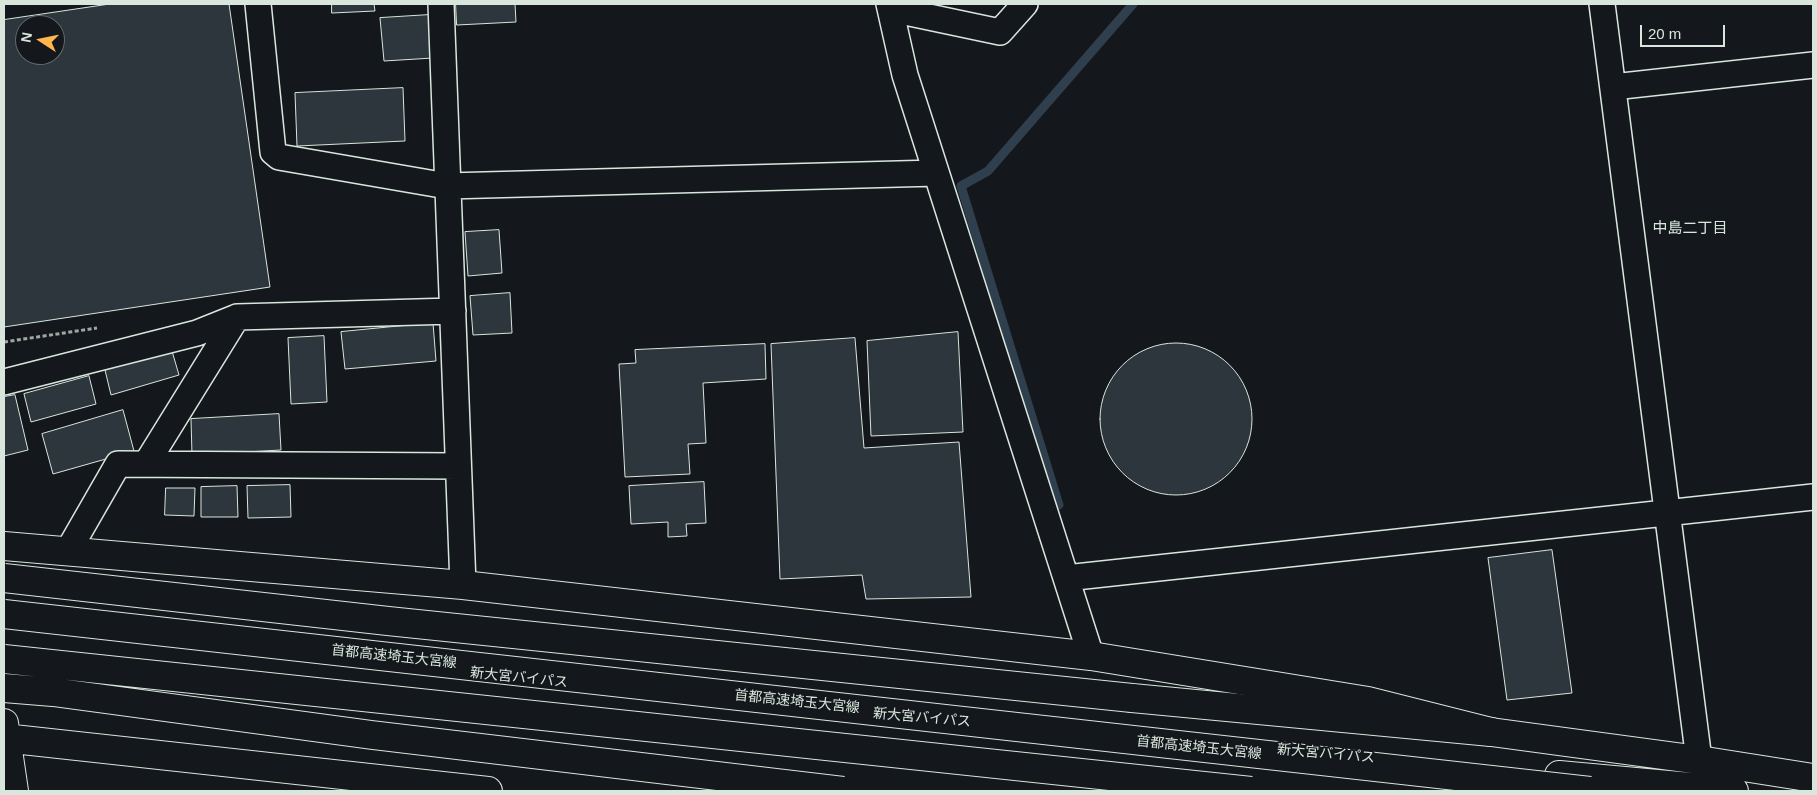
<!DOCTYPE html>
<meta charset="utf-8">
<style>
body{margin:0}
#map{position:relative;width:1817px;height:795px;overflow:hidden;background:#14181c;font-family:Arial,sans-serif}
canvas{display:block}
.frame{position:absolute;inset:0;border:5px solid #d8e6dc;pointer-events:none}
.north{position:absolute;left:15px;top:15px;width:50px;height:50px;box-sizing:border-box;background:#14181c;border:1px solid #626a69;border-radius:50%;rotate:281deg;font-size:14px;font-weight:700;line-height:20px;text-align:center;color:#d8e6dc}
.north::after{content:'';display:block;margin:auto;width:18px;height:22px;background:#ffb74d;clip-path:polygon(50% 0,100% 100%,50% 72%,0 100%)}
.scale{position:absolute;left:1640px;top:25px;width:85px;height:22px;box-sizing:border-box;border:2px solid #d8e6dc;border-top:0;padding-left:6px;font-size:15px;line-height:18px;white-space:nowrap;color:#d8e6dc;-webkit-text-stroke:4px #14181c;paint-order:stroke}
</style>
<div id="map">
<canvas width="1817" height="795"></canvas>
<div class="frame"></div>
<div class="north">N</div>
<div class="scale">20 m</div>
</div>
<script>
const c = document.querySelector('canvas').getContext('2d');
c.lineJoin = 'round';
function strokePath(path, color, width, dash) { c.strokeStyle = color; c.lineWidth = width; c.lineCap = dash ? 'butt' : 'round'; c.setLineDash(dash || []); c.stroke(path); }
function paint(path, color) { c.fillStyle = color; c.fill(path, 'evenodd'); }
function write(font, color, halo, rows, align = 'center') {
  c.font = font + ' Arial,"Noto Sans JP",sans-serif'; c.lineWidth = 4; c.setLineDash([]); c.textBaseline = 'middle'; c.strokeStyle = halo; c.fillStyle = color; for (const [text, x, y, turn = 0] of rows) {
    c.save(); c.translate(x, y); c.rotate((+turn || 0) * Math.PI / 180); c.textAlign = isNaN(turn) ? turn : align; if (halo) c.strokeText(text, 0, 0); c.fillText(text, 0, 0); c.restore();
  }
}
const stream = new Path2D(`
 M1059 505 961 186 988 171 1133 4`);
const building = new Path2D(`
 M110 4H229L270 287 4 327V20ZM25 25H55V55H25Z
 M332 4H374L375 11 332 13Z
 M456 4H515L516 22 457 25Z
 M429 15 433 58 384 61 380 18Z
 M403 88 405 141 297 146 295 93Z
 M499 230 502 273 468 276 465 232Z
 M510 293 512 333 473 335 470 296Z
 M433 323 436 361 345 369 341 332Z
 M958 332 963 432 871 436 867 341Z
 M324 336 327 402 291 404 288 338Z
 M855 338 864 448 959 442 971 597 866 599 862 575 780 579 771 344Z
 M1100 419a76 76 0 1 1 152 0a76 76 0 1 1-152 0Z
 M765 344 766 379 703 383 706 443 688 444 690 474 625 477 619 364 636 363 635 350Z
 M172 351 179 375 111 395 105 370Z
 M89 376 96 404 31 422 24 394Z
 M15 395 28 450 4 456V397Z
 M123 410 134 451 53 474 42 434Z
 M279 414 281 450 192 455 191 419Z
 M704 482 706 523 686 524 687 536 668 537V522L631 524 629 486Z
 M290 485 291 517 248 518 247 486Z
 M237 486 238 517H201V487Z
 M166 488H195L194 516 165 515Z
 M1552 550 1572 693 1507 700 1488 558Z`);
const path = new Path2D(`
 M4 342 97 328`);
const minor = new Path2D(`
 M258 4 273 152 279 157 447 186 936 173
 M441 4 463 585
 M889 4 905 75 1091 656
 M1602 4 1699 760
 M891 9 1000 32 1025 4
 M1613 87 1813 65
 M4 382 197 333 237 317 453 311
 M146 464 237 317
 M68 551 118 464 458 466
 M1066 578 1813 497`);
const trunk = new Path2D(`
 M4 546 463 585 1091 656 1368 701 1491 732 1699 760 1813 778
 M4 723 14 791
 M4 738 488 791
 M1559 775 1734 791`);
const motorway = new Path2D(`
 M1132 698 1491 732`);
const motorwayBridge = new Path2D(`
 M4 578 388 621 1132 698
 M4 614 1590 791
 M4 659 1251 791
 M4 688 53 692 372 735 843 791`);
const streetNames = [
 ["首都高速埼玉大宮線",394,657,6],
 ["新大宮バイパス",519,678,6],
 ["首都高速埼玉大宮線",797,702,6],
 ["新大宮バイパス",922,718,5],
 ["首都高速埼玉大宮線",1199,748,6],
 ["新大宮バイパス",1326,754,5]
];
const neighbourhoodNames = [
 ["中島二丁目",1690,229]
];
strokePath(stream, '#2f3f4d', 9);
paint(building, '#2c363c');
strokePath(building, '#d8e6dc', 1);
strokePath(minor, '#d8e6dc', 28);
strokePath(trunk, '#d8e6dc', 30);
strokePath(motorway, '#d8e6dc', 30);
strokePath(path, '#9da8a2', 3, [4, 2.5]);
strokePath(minor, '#14181c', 25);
strokePath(trunk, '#14181c', 28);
strokePath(motorway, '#14181c', 28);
strokePath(motorwayBridge, '#d8e6dc', 30, []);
strokePath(motorwayBridge, '#14181c', 28);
write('14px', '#d8e6dc', '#14181c', streetNames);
write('15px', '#d8e6dc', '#14181c', neighbourhoodNames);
</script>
